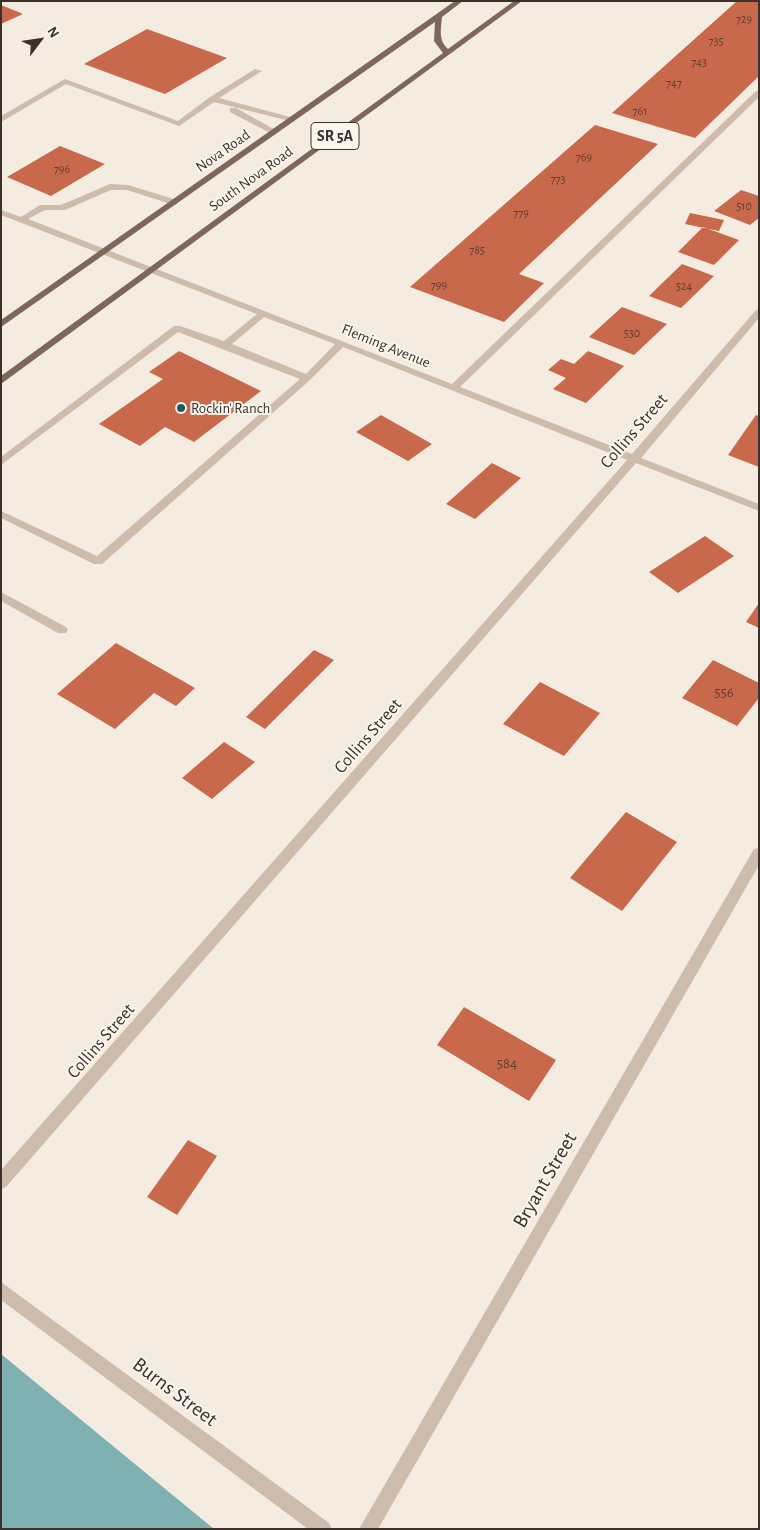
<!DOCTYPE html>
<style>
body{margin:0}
#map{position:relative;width:760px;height:1530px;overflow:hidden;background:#f4ebe1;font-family:"Alegreya Sans",sans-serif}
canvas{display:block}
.frame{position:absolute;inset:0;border:2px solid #3b302b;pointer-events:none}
.north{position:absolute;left:15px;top:15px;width:50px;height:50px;-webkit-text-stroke:4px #fbf5ee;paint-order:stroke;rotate:59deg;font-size:14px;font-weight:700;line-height:20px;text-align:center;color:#3b302b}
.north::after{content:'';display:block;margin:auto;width:18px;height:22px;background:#3b302b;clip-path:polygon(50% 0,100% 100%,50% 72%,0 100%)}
</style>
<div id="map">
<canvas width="760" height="1530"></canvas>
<div class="frame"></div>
<div class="north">N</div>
</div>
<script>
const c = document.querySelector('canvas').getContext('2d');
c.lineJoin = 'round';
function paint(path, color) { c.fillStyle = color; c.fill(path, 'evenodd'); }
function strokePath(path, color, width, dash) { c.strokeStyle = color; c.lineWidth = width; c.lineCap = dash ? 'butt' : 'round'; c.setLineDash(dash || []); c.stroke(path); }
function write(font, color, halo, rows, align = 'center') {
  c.font = font + ' "Alegreya Sans",sans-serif'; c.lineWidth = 4; c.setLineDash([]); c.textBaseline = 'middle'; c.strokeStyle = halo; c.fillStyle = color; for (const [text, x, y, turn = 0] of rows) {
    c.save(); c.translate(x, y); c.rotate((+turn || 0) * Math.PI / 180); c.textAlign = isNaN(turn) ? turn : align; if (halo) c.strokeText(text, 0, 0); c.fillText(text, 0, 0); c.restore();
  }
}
const water = new Path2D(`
 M1 1354 214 1529H1Z`);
const building = new Path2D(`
 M737 1H759V76L695 138 612 113Z
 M1 5 23 14 1 24Z
 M147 29 227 58 165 94 84 64Z
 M595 125 658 144 519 274 544 283 504 322 410 287Z
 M60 146 105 164 51 196 7 177Z
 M741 190 759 196V218L750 225 714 211Z
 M690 213 724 220 719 231 685 224Z
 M703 227 739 240 714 265 678 252Z
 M682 264 714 276 681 308 649 296Z
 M622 307 667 324 634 355 589 337Z
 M179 351 261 391 194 442 165 427 140 446 99 424 163 379 149 372Z
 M588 351 624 366 586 403 553 389 566 378 548 370 561 359 574 364Z
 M381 415 432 444 408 461 356 432Z
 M756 415 759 416V467L728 455Z
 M492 463 521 478 475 519 446 504Z
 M705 536 734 556 678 593 649 572Z
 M759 603V628L746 622Z
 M116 643 195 688 176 706 154 693 115 729 57 694Z
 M314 650 334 660 265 729 246 717Z
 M713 660 759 683V698L737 726 682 698Z
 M540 682 600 713 564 756 503 724Z
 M224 742 255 762 212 799 182 778Z
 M626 812 677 842 622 911 570 878Z
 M464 1007 556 1060 529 1101 437 1045Z
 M188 1140 217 1156 177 1215 147 1197Z`);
const minor = new Path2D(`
 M255 69 262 71 219 98 294 118V122L214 102 179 126 66 84 1 122V116L65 79 178 121 210 97Z
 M756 91H759V97L460 387 632 454 756 310 759 309V318L641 458 759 504V511L636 463 6 1187 1 1189V1170L627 460 343 347 310 380 102 564H94L1 518V511L97 556 300 379 178 332 1 465V457L174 326H180L224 341 257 314 1 215V210L21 217 40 205H61L110 184 128 185 177 200V204L174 205 127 190H111L65 210H45L28 219 452 384ZM264 317 335 344 306 374 232 344Z
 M230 108H236L279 132 272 134 230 112Z
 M1 592 66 627 68 630 66 633H58L1 601Z
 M759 848V865L378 1529H359L754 849Z
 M1 1282 329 1523 332 1529H308L1 1300Z`);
const major = new Path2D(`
 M455 1H463L442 17C441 29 438 40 448 49L514 1H522L1 384V376L443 53 434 41 435 22 1 327V320Z`);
const markers = [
 [181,408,5,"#1f5a5e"]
];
const farNumbernames = [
 ["729",744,19],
 ["735",716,41],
 ["743",699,62],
 ["747",674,83],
 ["761",640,111],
 ["769",584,157],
 ["796",62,169],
 ["773",558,179],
 ["510",744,206],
 ["779",521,213],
 ["785",477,250],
 ["799",439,285],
 ["524",684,286],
 ["530",632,333]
];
const farStreetnames = [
 ["Nova Road",223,151,-35],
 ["South Nova Road",251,179,-36],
 ["Fleming Avenue",386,346,22]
];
const farPoinames = [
 ["Rockin' Ranch",191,408]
];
const numberNames = [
 ["556",724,692],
 ["584",507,1063]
];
const shields = [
 [335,136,48]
];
const shieldNames = [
 ["SR 5A",335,136]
];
const streetNames = [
 ["Collins Street",634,431,-49],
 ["Collins Street",368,736,-49],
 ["Collins Street",101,1041,-49]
];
const nearStreetnames = [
 ["Bryant Street",545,1180,-60],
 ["Burns Street",175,1392,37]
];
paint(water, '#7fb0b2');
paint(building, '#c8694b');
paint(minor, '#cdbbac');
paint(major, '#7d675c');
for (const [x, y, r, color] of markers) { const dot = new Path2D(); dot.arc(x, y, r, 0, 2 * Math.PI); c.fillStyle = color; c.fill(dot); strokePath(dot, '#fbf5ee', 2); }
write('12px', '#5e3e33', null, farNumbernames);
write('15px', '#3b302b', '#fbf5ee', farStreetnames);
write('15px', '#3b302b', '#fbf5ee', farPoinames, 'left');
write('15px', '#5e3e33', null, numberNames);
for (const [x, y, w] of shields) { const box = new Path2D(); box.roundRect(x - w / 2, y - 13.5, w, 27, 4); c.fillStyle = '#fbf5ee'; c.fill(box); strokePath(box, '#3b302b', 1); }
write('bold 16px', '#3b302b', null, shieldNames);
write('18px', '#3b302b', '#fbf5ee', streetNames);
write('21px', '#3b302b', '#fbf5ee', nearStreetnames);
</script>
